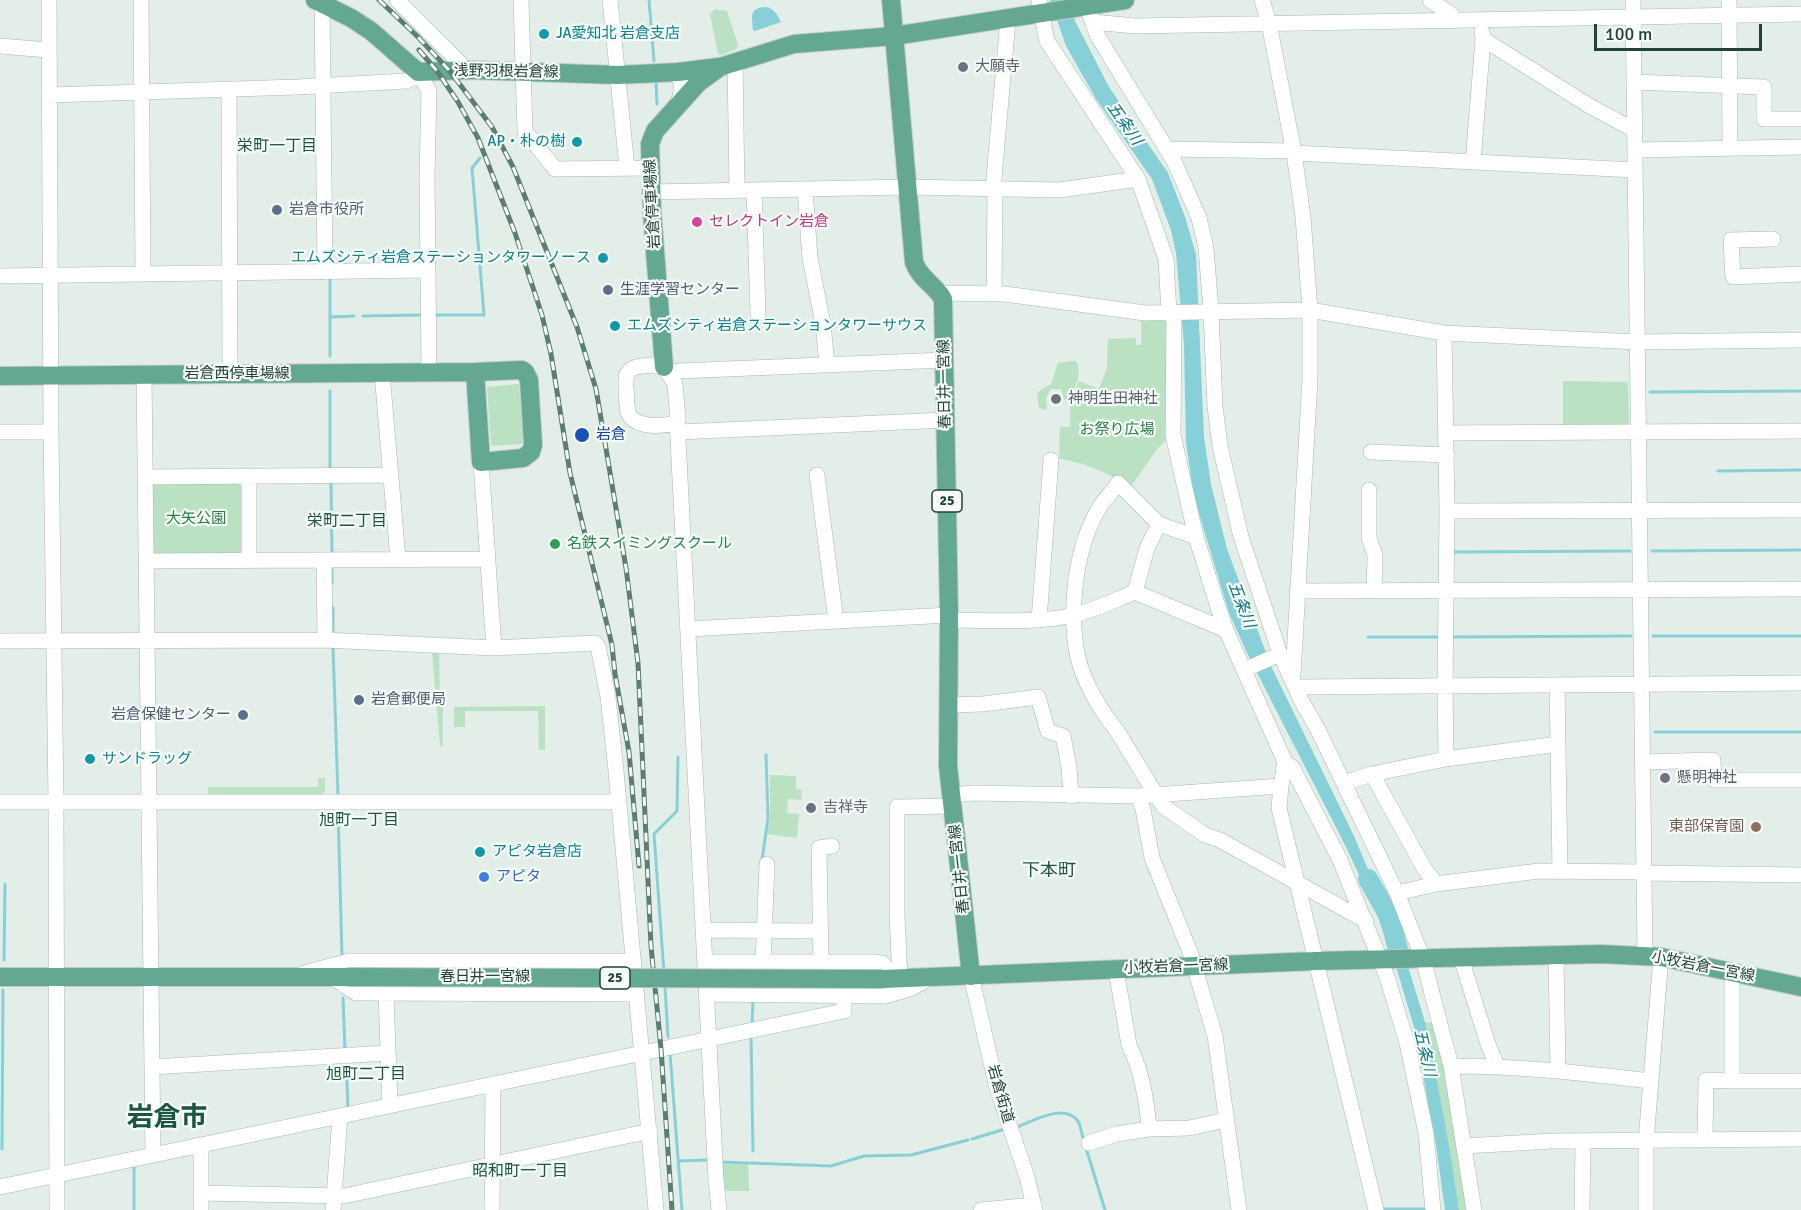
<!DOCTYPE html>
<meta charset="utf-8">
<style>
body{margin:0}
#map{position:relative;width:1801px;height:1210px;overflow:hidden;background:#e3eee9;font-family:Signika,sans-serif}
canvas{display:block}
.scale{position:absolute;left:1594px;top:24px;width:168px;height:27px;box-sizing:border-box;border:3px solid #214237;border-top:0;padding-left:8px;font-size:18px;line-height:21px;white-space:nowrap;color:#214237;-webkit-text-stroke:4px #f5faf7;paint-order:stroke}
</style>
<div id="map">
<canvas width="1801" height="1210"></canvas>
<div class="scale">100 m</div>
</div>
<script>
const c = document.querySelector('canvas').getContext('2d');
c.lineJoin = 'round';
function paint(path, color) { c.fillStyle = color; c.fill(path, 'evenodd'); }
function strokePath(path, color, width, dash) { c.strokeStyle = color; c.lineWidth = width; c.lineCap = dash ? 'butt' : 'round'; c.setLineDash(dash || []); c.stroke(path); }
function write(font, color, halo, rows, align = 'center') {
  c.font = font + ' Signika,"Noto Sans JP",sans-serif'; c.lineWidth = 4.5; c.setLineDash([]); c.textBaseline = 'middle'; c.strokeStyle = halo; c.fillStyle = color; for (const [text, x, y, turn = 0] of rows) {
    c.save(); c.translate(x, y); c.rotate((+turn || 0) * Math.PI / 180); c.textAlign = isNaN(turn) ? turn : align; if (halo) c.strokeText(text, 0, 0); c.fillText(text, 0, 0); c.restore();
  }
}
const green = new Path2D(`
 M715 9 727 11 738 45 736 49 722 55 718 54 710 14Z
 M1168 316 1170 437 1158 448 1129 489C1114 474 1080 461 1059 459L1060 427H1070V403L1079 381 1099 389 1107 368 1108 339 1136 338V345H1141V321L1144 317Z
 M1072 361H1076C1083 375 1074 388 1069 401L1067 402 1064 399 1061 389H1051L1046 397 1047 407 1046 410 1039 408 1037 395 1039 391 1051 384 1058 363Z
 M1563 381 1628 382 1629 423 1624 428H1563Z
 M519 384 523 444 491 446 487 387Z
 M236 482 242 487V552L239 555 156 556 150 551 149 487 155 483Z
 M432 652H439L440 698H443V746H440Z
 M545 706V750H539L538 711H465V727H454V707Z
 M770 775 796 776V789L802 790 801 800 788 799 787 813 799 814 797 838 767 834 770 819Z
 M318 778H325V791L321 795H208V787H318Z
 M1425 1022 1432 1023 1446 1071 1468 1210H1459L1450 1151Z
 M721 1164H748L749 1191H722Z`);
const water = new Path2D(`
 M1050 0H1071L1075 21 1109 87 1168 173 1185 217 1196 254 1204 437 1211 484 1227 549 1271 666 1354 836 1406 960 1425 1022 1432 1054 1450 1151 1459 1210H1445L1436 1145 1414 1027 1394 960 1374 907 1346 847 1248 655 1229 613 1194 497 1186 443 1184 345 1176 253 1171 230 1152 179 1096 99 1066 46Z
 M765 7C774 8 777 14 781 22L755 31 753 30C752 17 749 8 765 7Z`);
const stream = new Path2D(`
 M649 0 654 61
 M656 81 657 104
 M330 278V356
 M434 315H484L472 168 480 158
 M363 316 421 315
 M330 317 354 316
 M330 391V470
 M1650 392 1801 391
 M1718 471 1801 470
 M331 482 332 555
 M1652 551 1801 550
 M1451 552 1630 551
 M332 566V583
 M333 608V631
 M1653 636H1801
 M1368 637H1440
 M1452 637 1631 636
 M333 647 338 795
 M1655 732H1801
 M338 810 342 956
 M762 860 768 818 766 755
 M4 960 5 884
 M664 973 654 834 677 811 678 757
 M665 986 668 1037
 M343 998 345 1050
 M752 1024 753 1002
 M751 1036 753 1151
 M670 1053 682 1210
 M346 1061 348 1107
 M1017 1127C1033 1121 1067 1101 1079 1123 1081 1128 1082 1136 1084 1141
 M972 1139 1005 1129
 M1086 1148 1105 1210
 M2 1149 3 990
 M679 1161 709 1160
 M721 1162 831 1166 864 1156 911 1155 968 1140
 M1384 1209H1427
 M134 1210V1168`);
const river = new Path2D(`
 M1368 879 1389 916 1399 953`);
const minor = new Path2D(`
 M49 0 51 432 56 802 57 1210
 M141 0 143 274
 M397 0 467 70
 M521 0 525 131 555 169 650 168
 M610 0 627 168
 M1039 0 1047 41 1138 179 1166 259 1169 313
 M1085 0 1097 35 1174 161 1199 218 1206 248 1211 311 1215 406 1220 446 1241 537 1280 654 1301 700 1317 728 1397 893 1423 959 1451 1066 1474 1210
 M1262 0 1269 23 1294 153 1303 217 1310 310V379L1293 675
 M1430 0 1452 15 1453 21
 M1633 0 1645 956
 M1729 0 1730 148
 M322 3 325 272
 M1093 22 1135 26 1801 14
 M1483 39 1588 105 1634 130
 M0 46 48 50
 M735 61 737 191
 M678 72 682 88 678 104
 M1634 82 1764 87V119H1801
 M229 90 230 374
 M49 95 297 87 406 81 413 78 418 72 429 91 427 176 429 373
 M1167 149 1294 151
 M1635 150 1801 147
 M1294 153 1635 170
 M1473 162 1483 39 1482 32
 M805 189 810 258 823 324 827 365
 M993 189 1008 20
 M754 190 758 314
 M651 192 907 187 1060 190 1138 179
 M1773 239 1731 240 1733 277 1801 274
 M0 276 428 270
 M939 293 1005 294 1145 313 1310 310 1444 333 1638 342 1801 340
 M994 294 995 189
 M1174 312 1173 435 1196 537 1217 604 1226 630 1285 762 1281 786 1279 808 1376 1210
 M653 365 664 367 675 384 678 419 675 423C662 427 633 428 628 412 626 404 627 395 626 388 626 382 625 374 630 370 636 365 646 366 653 365Z
 M382 373 398 559
 M144 374 153 1155
 M669 374 678 371 945 360
 M677 420 716 1180 719 1210
 M0 432H51
 M678 432 946 420
 M1446 433 1801 431
 M1371 452 1447 455
 M481 462 494 648
 M817 475 836 621
 M249 476V560
 M145 477 391 475
 M1369 490V538L1375 555 1374 591
 M1447 511 1801 510
 M1196 537 1159 524 1118 483C1113 491 1106 498 1101 505 1075 545 1068 612 1078 658 1084 683 1101 711 1117 731L1163 806 1205 835 1220 840 1366 921
 M324 560 325 640
 M146 561 488 559
 M1297 591 1801 589
 M1135 592 1147 548 1159 524
 M949 620C990 620 1034 624 1074 615 1095 610 1115 600 1135 592L1226 630
 M1039 620 1051 460
 M688 629 949 615
 M0 641 325 640 494 648 595 643 598 646 608 697 616 771 656 1210
 M1244 670 1280 654
 M1557 685 1560 872
 M1297 687 1801 683
 M948 705 983 704 1038 697 1048 731 1063 736 1069 767 1071 796
 M1446 759 1558 744
 M1285 762 1292 767 1340 860 1387 977 1407 1043 1426 1133 1433 1210
 M1643 762 1713 760 1714 780H1801
 M1344 783 1372 774
 M952 795 973 793 1138 796 1281 786
 M1138 796 1143 809 1152 858 1190 952 1215 1036 1239 1210
 M0 802H619
 M1644 873 1801 875
 M1436 884 1424 868 1372 774 1446 759 1445 686 1447 511 1444 333
 M1397 893 1436 884 1539 871 1644 872
 M704 930 820 931
 M1556 956 1558 1070
 M1461 958 1488 1044 1497 1066
 M705 962H872L882 963 896 979
 M763 963 767 864
 M821 963 819 848 832 846
 M1116 970 1129 1045C1141 1069 1147 1102 1149 1129
 M304 973 349 961H634
 M1732 973V1081H1798
 M971 976 997 1088 1027 1177 1035 1210
 M332 977 356 993 637 994
 M900 979 897 916V807L953 806
 M386 993 390 1106
 M707 994 885 996 912 988 929 978
 M1451 1066C1518 1066 1583 1073 1650 1081
 M152 1067 388 1053
 M1705 1140 1706 1080 1732 1081
 M1089 1143 1117 1134 1149 1129 1189 1128 1226 1120
 M1464 1146 1553 1141 1801 1139
 M0 1187 844 1011V995
 M201 1193 344 1196 650 1131
 M201 1210V1145
 M333 1210 340 1116
 M492 1210 493 1084
 M981 1210 1034 1205
 M1582 1210 1583 1141
 M1646 1210V1141L1661 957`);
const major = new Path2D(`
 M315 0 351 18 371 31 418 72 470 70 618 75 678 72 719 67
 M891 0 914 262C919 278 935 285 943 299L949 615 948 766 971 976
 M664 367 652 212 650 144 655 131 698 83 720 67 794 44 894 36 1125 0
 M0 376 475 372 522 370 525 372 529 380 533 445 531 452 523 458 481 462 475 372
 M0 977H347
 M883 979 1316 961 1601 954 1661 957 1801 987`);
const rail = new Path2D(`
 M379 0 417 36 449 70 492 127 513 167 577 327 596 389 626 568 638 663 651 946 661 1049 672 1210
 M419 50 437 71 458 102 478 138 515 233 542 315 551 354 570 473 612 645 615 674 629 752 639 866`);
const majorBridge = new Path2D(`
 M347 977 883 979`);
const markers = [
 [544,34,6,"#0f9aa8"],
 [963,67,6,"#6b7280"],
 [577,142,6,"#0f9aa8"],
 [277,210,6,"#5c6f8a"],
 [697,222,6,"#d1479c"],
 [603,258,6,"#0f9aa8"],
 [608,290,6,"#5c6f8a"],
 [615,326,6,"#0f9aa8"],
 [1056,399,6,"#6b7280"],
 [582,435,8,"#1a4fb4"],
 [555,544,6,"#2e9e5b"],
 [359,700,6,"#5c6f8a"],
 [243,715,6,"#5c6f8a"],
 [90,759,6,"#0f9aa8"],
 [1665,778,6,"#6b7280"],
 [811,808,6,"#6b7280"],
 [1756,827,6,"#8d6e63"],
 [480,852,6,"#0f9aa8"],
 [484,877,6,"#3f7fe0"]
];
const shields = [
 [947,501,30],
 [615,978,30]
];
const shieldNames = [
 ["25",947,501],
 ["25",615,978]
];
const cultureNames = [
 ["JA愛知北 岩倉支店",556,34],
 ["AP・朴の樹",565,142,"right"],
 ["エムズシティ岩倉ステーションタワーノース",591,258,"right"],
 ["エムズシティ岩倉ステーションタワーサウス",627,326],
 ["サンドラッグ",102,759],
 ["アピタ岩倉店",492,852]
];
const worshipNames = [
 ["大願寺",975,67],
 ["神明生田神社",1068,399],
 ["懸明神社",1677,778],
 ["吉祥寺",823,808]
];
const streetNames = [
 ["浅野羽根岩倉線",506,72,1],
 ["岩倉停車場線",653,204,-93],
 ["岩倉西停車場線",237,374],
 ["春日井一宮線",945,384,-91],
 ["春日井一宮線",960,869,-96],
 ["小牧岩倉一宮線",1176,967,-2],
 ["小牧岩倉一宮線",1703,967,11],
 ["春日井一宮線",485,977],
 ["岩倉街道",1000,1094,74]
];
const serviceNames = [
 ["岩倉市役所",289,210],
 ["生涯学習センター",620,290],
 ["岩倉郵便局",371,700],
 ["岩倉保健センター",231,715,"right"]
];
const hotelNames = [
 ["セレクトイン岩倉",709,222]
];
const parkNames = [
 ["お祭り広場",1117,430],
 ["大矢公園",196,519]
];
const transitNames = [
 ["岩倉",596,435]
];
const leisureNames = [
 ["名鉄スイミングスクール",567,544]
];
const educationNames = [
 ["東部保育園",1744,827]
];
const shopNames = [
 ["アピタ",496,877]
];
const waterNames = [
 ["五条川",1124,124,55],
 ["五条川",1241,605,69],
 ["五条川",1424,1053,77]
];
const neighbourhoodNames = [
 ["栄町一丁目",277,147],
 ["栄町二丁目",347,522],
 ["旭町一丁目",359,821],
 ["旭町二丁目",366,1075],
 ["昭和町一丁目",520,1172]
];
const quarterNames = [
 ["下本町",1049,871]
];
const townNames = [
 ["岩倉市",167,1119]
];
paint(green, '#bbe1c3');
paint(water, '#87d0d8');
strokePath(stream, '#87d0d8', 3);
strokePath(river, '#87d0d8', 20);
strokePath(minor, '#a5b7b0', 16);
strokePath(major, '#c1cac7', 20);
strokePath(minor, '#fff', 15);
strokePath(major, '#64a893', 18);
strokePath(rail, '#5c7d72', 5);
strokePath(rail, '#f5faf7', 3, [9]);
strokePath(majorBridge, '#c1cac7', 20, []);
strokePath(majorBridge, '#64a893', 18);
for (const [x, y, r, color] of markers) { const dot = new Path2D(); dot.arc(x, y, r, 0, 2 * Math.PI); c.fillStyle = color; c.fill(dot); strokePath(dot, '#f5faf7', 2); }
for (const [x, y, w] of shields) { const box = new Path2D(); box.roundRect(x - w / 2, y - 11, w, 22, 4.5); c.fillStyle = '#f5faf7'; c.fill(box); strokePath(box, '#214237', 1.5); }
write('bold 14px', '#214237', null, shieldNames);
write('15px', '#0d838f', '#f5faf7', cultureNames, 'left');
write('15px', '#5b616d', '#f5faf7', worshipNames, 'left');
write('15px', '#214237', '#f5faf7', streetNames);
write('15px', '#4e5e75', '#f5faf7', serviceNames, 'left');
write('15px', '#b23c85', '#f5faf7', hotelNames, 'left');
write('15px', '#277d43', '#f5faf7', parkNames);
write('15px', '#164399', '#f5faf7', transitNames, 'left');
write('15px', '#27864d', '#f5faf7', leisureNames, 'left');
write('15px', '#785e54', '#f5faf7', educationNames, 'right');
write('15px', '#366cbe', '#f5faf7', shopNames, 'left');
write('italic 16px', '#157884', '#f5faf7', waterNames);
write('16px', '#1b5644', '#f5faf7', neighbourhoodNames);
write('18px', '#1b5644', '#f5faf7', quarterNames);
write('bold 27px', '#1b5644', '#f5faf7', townNames);
</script>
